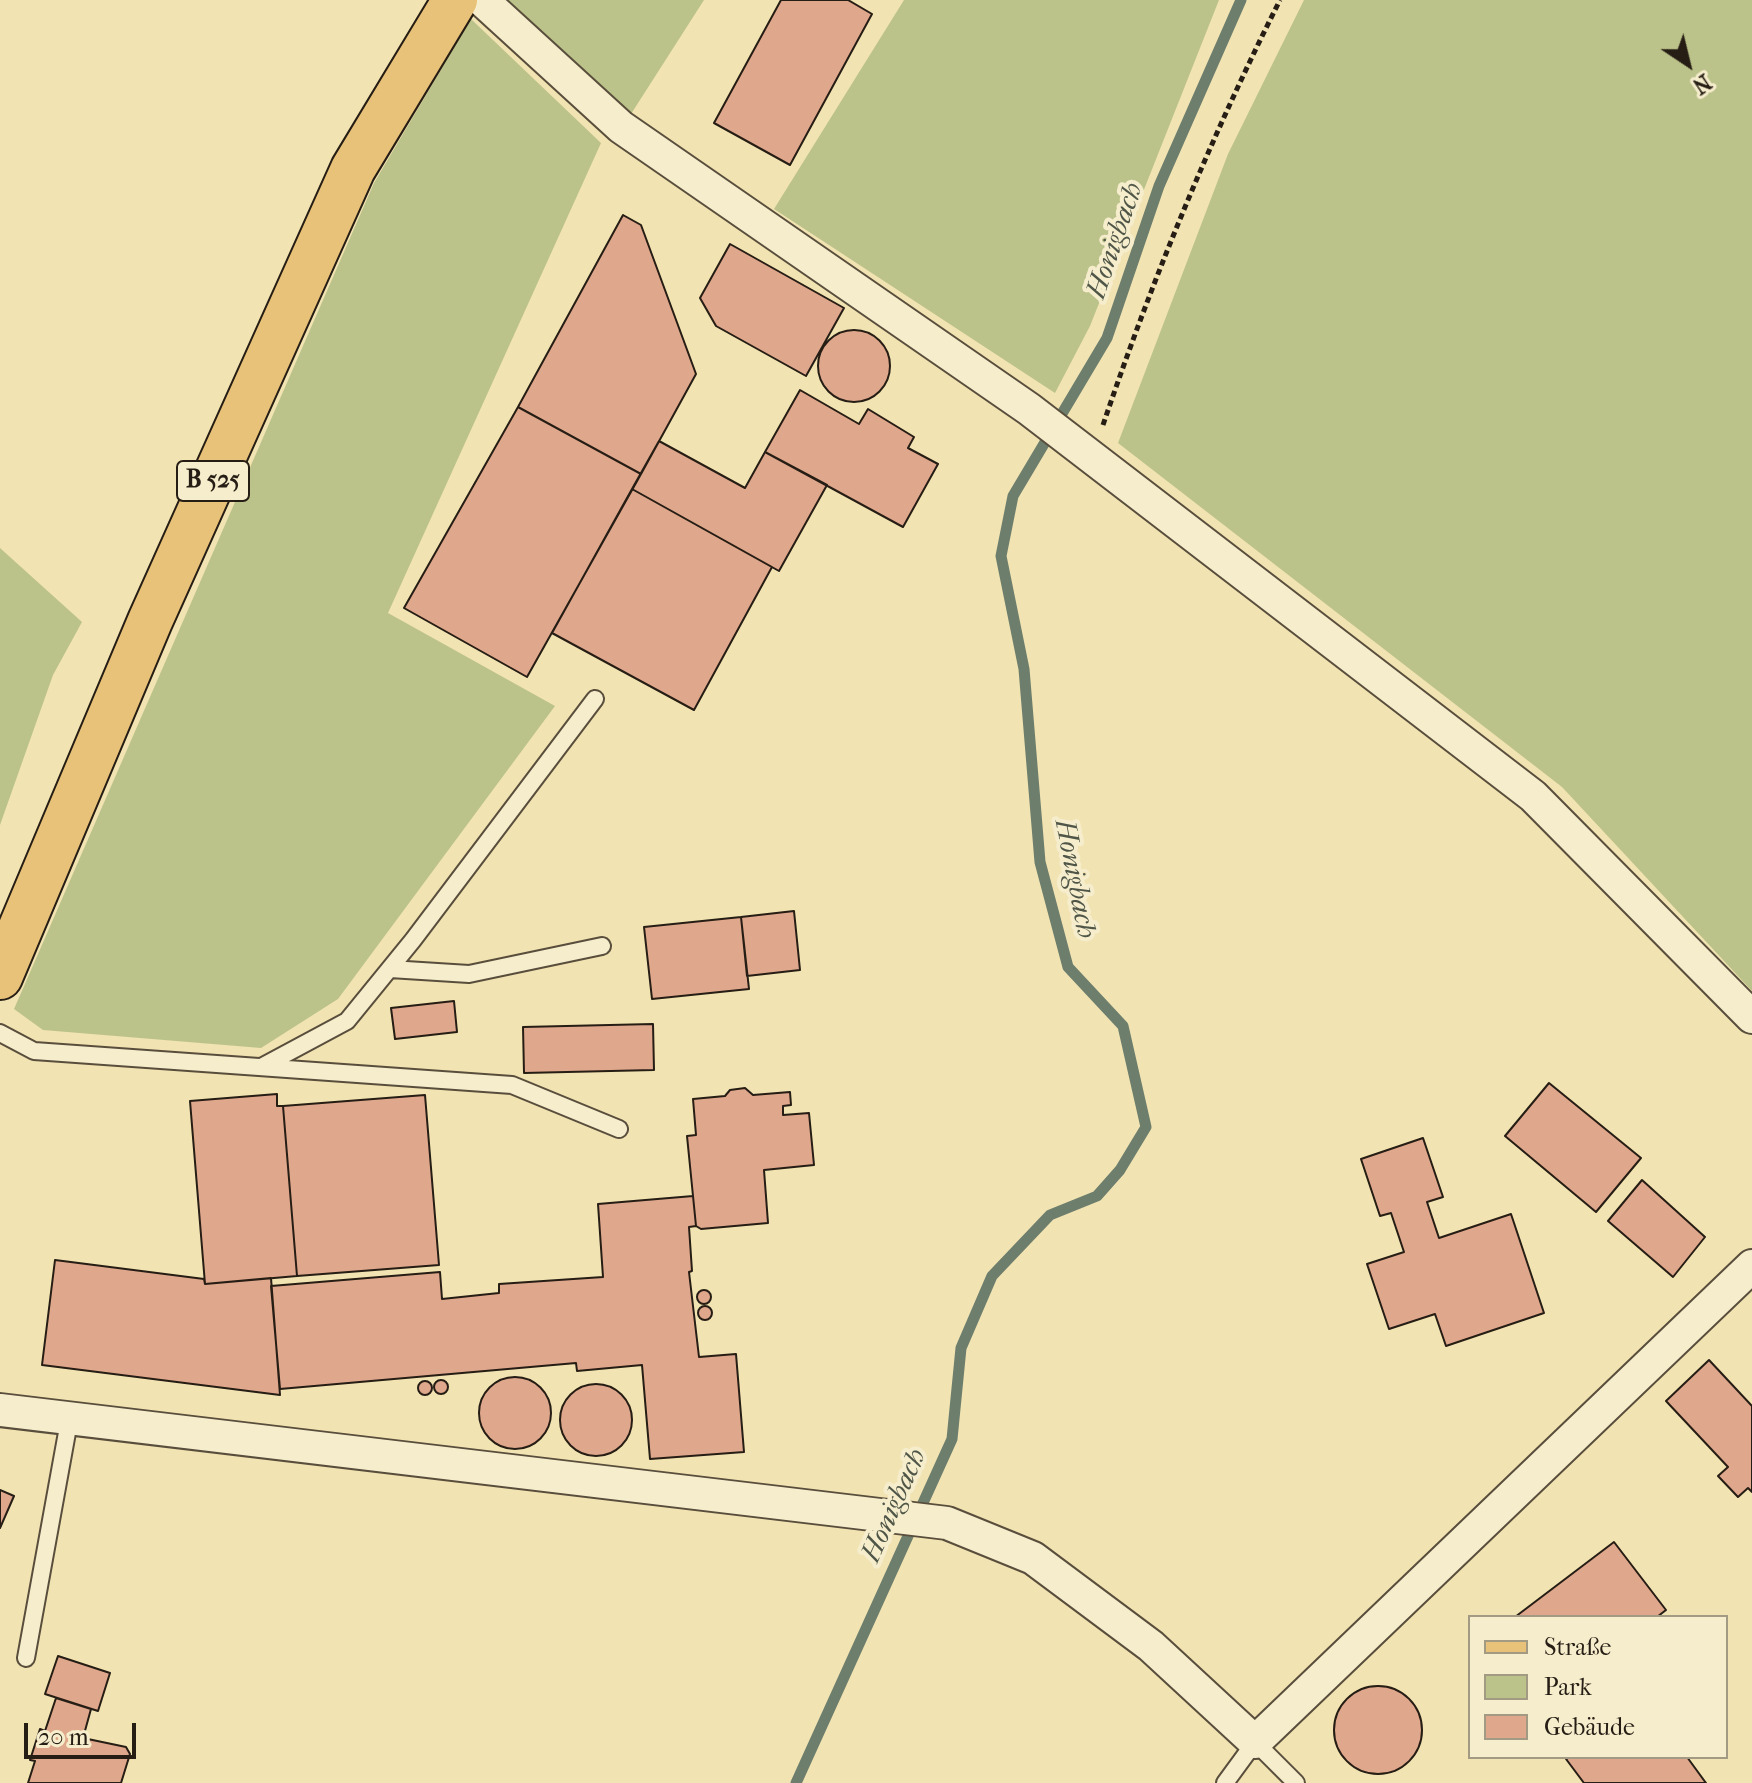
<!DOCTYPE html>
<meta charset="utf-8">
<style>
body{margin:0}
#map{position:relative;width:1752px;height:1783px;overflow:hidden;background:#f1e3b2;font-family:"IM FELL French Canon",serif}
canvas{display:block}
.legend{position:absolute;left:1468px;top:1615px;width:260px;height:144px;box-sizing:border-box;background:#f6edcd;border:2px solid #a39a83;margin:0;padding:10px 14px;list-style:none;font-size:24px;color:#261d14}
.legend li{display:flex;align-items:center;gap:16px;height:40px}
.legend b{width:40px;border:2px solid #a39a83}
.north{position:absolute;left:1648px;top:24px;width:80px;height:80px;-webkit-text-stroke:6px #f6edcd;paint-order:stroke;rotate:145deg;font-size:22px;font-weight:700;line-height:32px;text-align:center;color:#261d14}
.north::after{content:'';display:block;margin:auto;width:28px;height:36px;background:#261d14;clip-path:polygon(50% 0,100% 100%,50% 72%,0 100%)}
.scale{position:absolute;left:24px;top:1723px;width:112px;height:36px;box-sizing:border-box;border:4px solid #261d14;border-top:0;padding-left:10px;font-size:24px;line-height:28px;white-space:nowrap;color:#261d14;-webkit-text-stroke:6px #f6edcd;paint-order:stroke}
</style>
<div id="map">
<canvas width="1752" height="1783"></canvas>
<ul class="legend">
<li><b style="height:10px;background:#e8c279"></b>Straße</li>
<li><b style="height:22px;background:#bcc38a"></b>Park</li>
<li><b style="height:22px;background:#dfa78c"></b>Gebäude</li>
</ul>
<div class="north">N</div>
<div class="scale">20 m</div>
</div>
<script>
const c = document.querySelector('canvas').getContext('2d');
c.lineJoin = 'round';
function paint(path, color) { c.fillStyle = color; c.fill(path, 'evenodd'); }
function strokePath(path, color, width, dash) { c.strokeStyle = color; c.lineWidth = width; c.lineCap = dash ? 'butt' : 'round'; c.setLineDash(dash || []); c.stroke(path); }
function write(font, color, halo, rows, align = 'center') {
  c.font = font + ' "IM FELL French Canon",serif'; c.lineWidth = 8; c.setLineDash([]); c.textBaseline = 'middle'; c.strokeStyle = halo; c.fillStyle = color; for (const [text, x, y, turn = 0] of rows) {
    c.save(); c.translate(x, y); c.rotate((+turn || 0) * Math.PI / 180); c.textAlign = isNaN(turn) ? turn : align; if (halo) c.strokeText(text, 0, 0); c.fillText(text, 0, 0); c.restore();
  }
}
const green = new Path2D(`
 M508 0H704L631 114Z
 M904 0H1219L1090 326 1055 393 774 209Z
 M1304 0H1752V991L1562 787 1118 443 1228 154Z
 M471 19 601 143 388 613 555 706 338 999 261 1048 43 1030 14 1009 374 183Z
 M0 548 82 622 53 675 0 825Z`);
const stream = new Path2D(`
 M796 1783 952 1439 961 1348 992 1276 1050 1215 1097 1196 1120 1170 1146 1127 1123 1026 1068 967 1040 862 1024 669 1001 556 1013 496 1107 338 1159 186 1241 0`);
const building = new Path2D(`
 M781 0H848L872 14 790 165 714 123Z
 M623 215 641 225 696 374 641 474 518 407Z
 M730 244 844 308 806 376 716 326 700 298Z
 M818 366a36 36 0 1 1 72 0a36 36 0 1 1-72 0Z
 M800 390 859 424 868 409 914 437 908 448 938 464 903 527 765 452Z
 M518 407 641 474 527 677 404 608Z
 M659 441 745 488 765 452 827 485 779 571 632 489Z
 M632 489 772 567 694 710 552 633Z
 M794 911 800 970 747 976 741 917Z
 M741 917 749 989 652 999 644 927Z
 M454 1001 457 1032 395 1039 391 1008Z
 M653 1024 654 1070 524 1073 523 1027Z
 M1549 1083 1641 1158 1596 1212 1505 1136Z
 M745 1088 753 1095 790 1092 791 1105 783 1106V1115L809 1113 814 1165 764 1170 768 1223 701 1229 696 1226 687 1136 696 1135 693 1099 725 1096 730 1090Z
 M277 1094V1106H283L297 1276 205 1284 190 1101Z
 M425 1095 439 1265 297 1276 283 1106Z
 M1423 1138 1443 1197 1427 1202 1439 1238 1511 1214 1544 1313 1446 1346 1435 1314 1389 1329 1367 1264 1404 1252 1391 1213 1380 1216 1361 1159Z
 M1642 1180 1705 1237 1673 1277 1608 1221Z
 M693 1196 696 1226 689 1227 692 1271 689 1272 699 1357 736 1354 744 1452 650 1459 642 1365 577 1371 576 1363 280 1389 271 1286 440 1272 442 1299 499 1293V1284L603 1277 598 1204Z
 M55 1260 204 1279 205 1284 271 1278 280 1395 42 1365Z
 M697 1297a7 7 0 1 1 14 0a7 7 0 1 1-14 0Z
 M698 1313a7 7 0 1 1 14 0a7 7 0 1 1-14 0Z
 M1709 1360 1752 1406V1492L1748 1488 1738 1497 1718 1476 1728 1467 1666 1401Z
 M479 1413a36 36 0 1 1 72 0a36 36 0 1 1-72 0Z
 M434 1387a7 7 0 1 1 14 0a7 7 0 1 1-14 0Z
 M418 1388a7 7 0 1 1 14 0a7 7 0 1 1-14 0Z
 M560 1420a36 36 0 1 1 72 0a36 36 0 1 1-72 0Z
 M0 1490 14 1496 0 1528Z
 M1614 1542 1666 1610 1657 1617H1515Z
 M58 1656 110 1673 98 1711 45 1694Z
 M1334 1730a44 44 0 1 1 88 0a44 44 0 1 1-88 0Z
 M56 1698 91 1709 83 1738 126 1747 130 1754 121 1783H28L35 1761 30 1760 40 1729 45 1731Z
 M1570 1757H1687L1706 1783H1584L1566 1759Z`);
const path = new Path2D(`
 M1103 425C1152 280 1211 137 1280 0`);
const lane = new Path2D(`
 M390 969 469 974 602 946
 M0 1033 34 1051 512 1085 619 1129
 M263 1066 347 1021 413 940 595 699
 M26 1658 70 1416
 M1225 1783 1255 1742 1296 1783`);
const street = new Path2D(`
 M482 0 621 127 1029 409 1533 796 1752 1017
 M0 1410 947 1523 1033 1558 1151 1646 1255 1742 1752 1266`);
const primary = new Path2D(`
 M0 977 150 621 353 169 455 0`);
const shields = [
 [213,481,72]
];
const shieldNames = [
 ["B 525",213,481]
];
const waterNames = [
 ["Honigbach",1116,241,-71],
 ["Honigbach",1074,879,79],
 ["Honigbach",895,1506,-66]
];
paint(green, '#bcc38a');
strokePath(stream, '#6d7e6c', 11);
paint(building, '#dfa78c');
strokePath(building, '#261d14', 2);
strokePath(lane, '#594e3c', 20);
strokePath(street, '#594e3c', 36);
strokePath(primary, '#261d14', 48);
strokePath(path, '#261d14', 5, [6, 4]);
strokePath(lane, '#f6edcd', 16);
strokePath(street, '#f6edcd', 32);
strokePath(primary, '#e8c279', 44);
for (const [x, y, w] of shields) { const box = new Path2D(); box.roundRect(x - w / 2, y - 20, w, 40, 6); c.fillStyle = '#f6edcd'; c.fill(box); strokePath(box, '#261d14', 2); }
write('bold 24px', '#261d14', null, shieldNames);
write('italic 28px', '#4f5647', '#f6edcd', waterNames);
</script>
